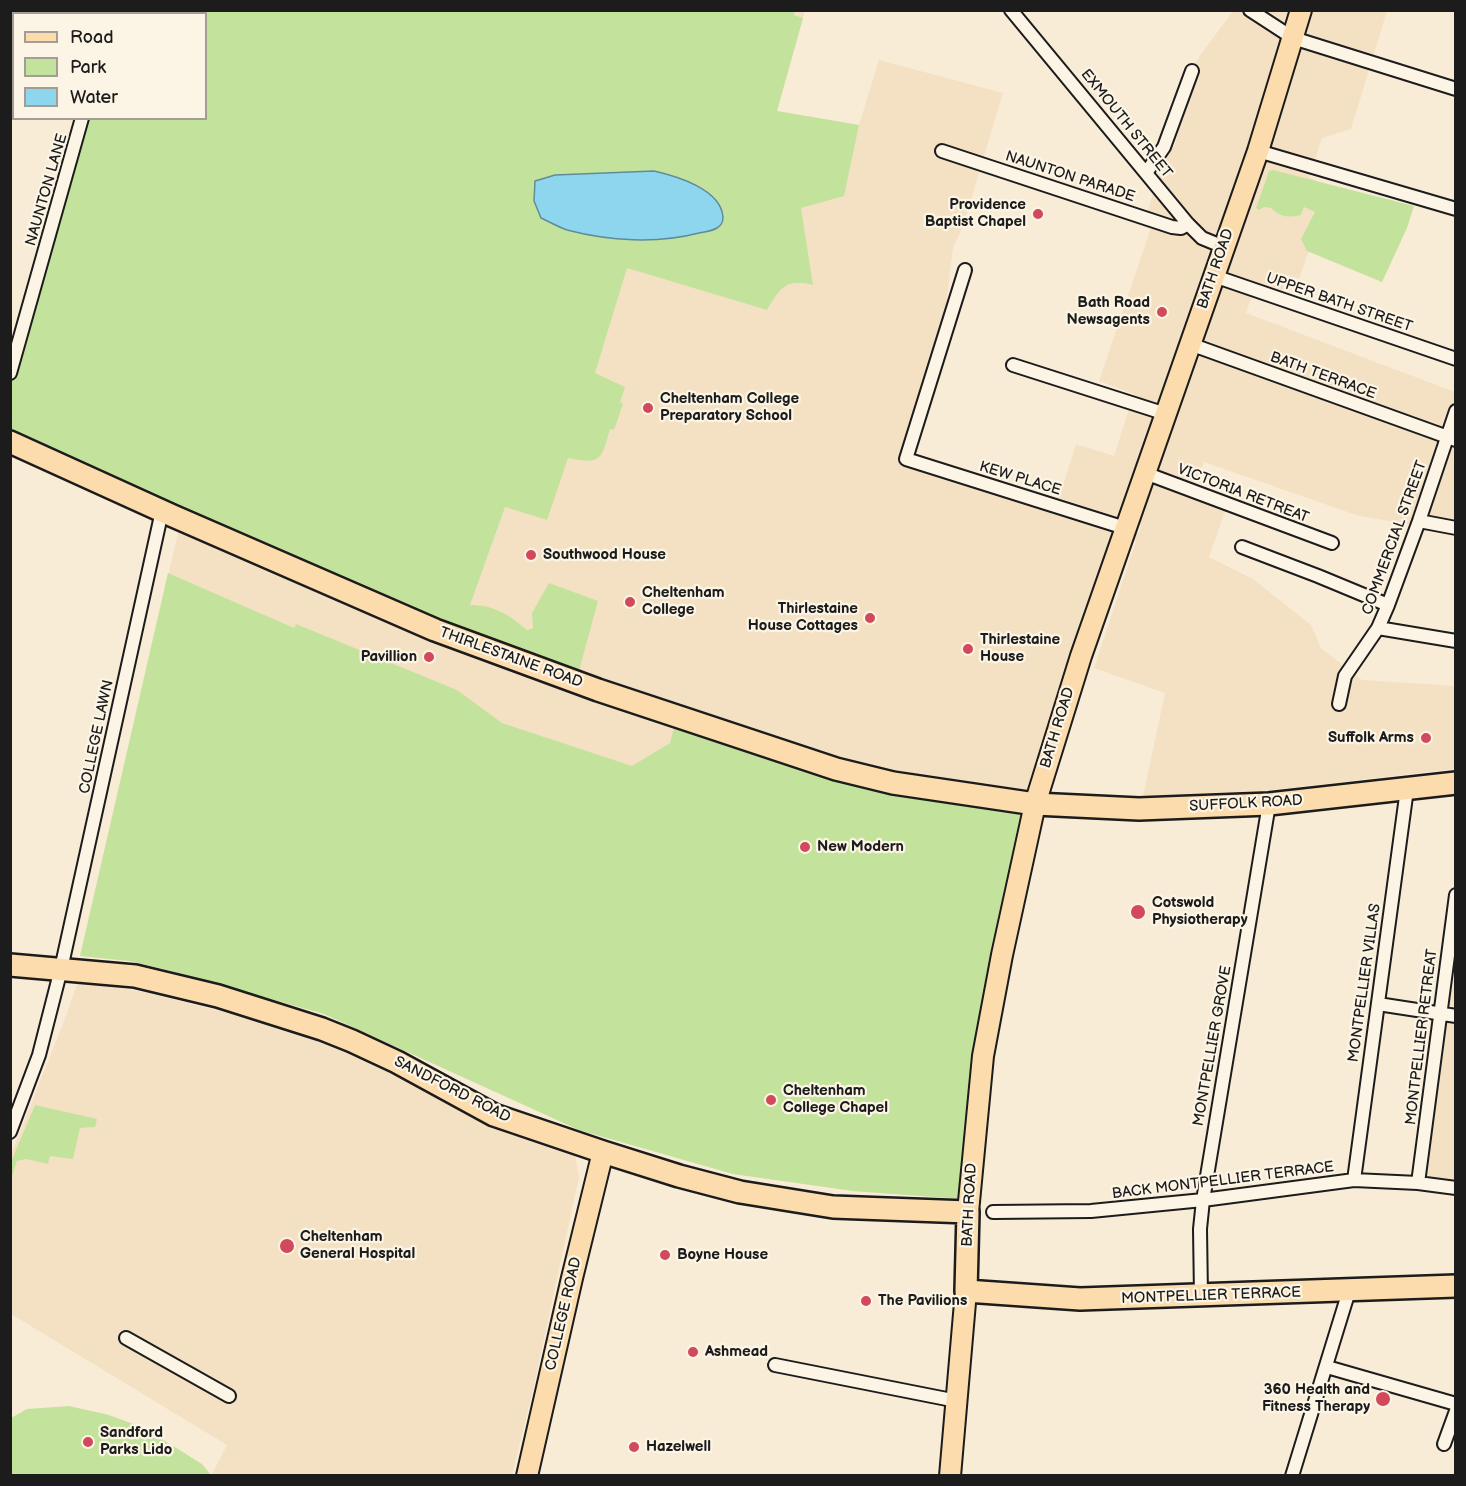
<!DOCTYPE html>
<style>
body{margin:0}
#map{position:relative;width:1466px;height:1486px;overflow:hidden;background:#f8ecd6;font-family:"Balsamiq Sans",sans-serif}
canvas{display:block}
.frame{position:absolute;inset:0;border:12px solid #1c1c1c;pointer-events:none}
.legend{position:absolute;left:12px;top:12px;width:195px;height:108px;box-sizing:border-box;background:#fcf5e5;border:2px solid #a29e95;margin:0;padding:8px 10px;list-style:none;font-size:18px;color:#1c1c1c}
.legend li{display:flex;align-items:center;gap:12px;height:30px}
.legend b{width:30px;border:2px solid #a29e95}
</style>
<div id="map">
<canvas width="1466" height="1486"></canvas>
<div class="frame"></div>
<ul class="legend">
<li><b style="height:8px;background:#fcdcac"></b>Road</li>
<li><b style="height:16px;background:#c3e39c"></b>Park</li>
<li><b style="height:16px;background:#8dd6ee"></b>Water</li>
</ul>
</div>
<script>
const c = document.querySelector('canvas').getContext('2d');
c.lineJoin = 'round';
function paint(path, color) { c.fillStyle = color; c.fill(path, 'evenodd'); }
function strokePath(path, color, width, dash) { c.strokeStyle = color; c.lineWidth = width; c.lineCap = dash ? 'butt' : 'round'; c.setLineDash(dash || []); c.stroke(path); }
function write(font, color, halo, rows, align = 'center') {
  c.font = font + ' "Balsamiq Sans",sans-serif'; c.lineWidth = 4.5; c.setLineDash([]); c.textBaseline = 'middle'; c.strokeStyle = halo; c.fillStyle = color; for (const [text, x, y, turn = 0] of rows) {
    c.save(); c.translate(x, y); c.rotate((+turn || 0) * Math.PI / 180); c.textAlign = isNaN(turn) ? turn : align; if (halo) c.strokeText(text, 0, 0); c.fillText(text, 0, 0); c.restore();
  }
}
const built = new Path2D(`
 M114 11H805L777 111 859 125 879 60 1003 93 963 226 953 248 941 346 907 459 1139 533 1141 525 1059 498 1076 444 1114 456 1134 394 1099 381 1152 225 1144 222 1166 154 1175 145 1186 93 1185 76 1233 11H1387L1351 129 1322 138 1309 177 1331 187 1299 279 1288 275 1280 296 1255 287 1246 313 1455 392V532L1359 516 1204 462 1194 488 1228 503 1209 557 1253 579 1311 625 1321 648 1362 680 1455 686V769L1246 793 1143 796 1165 693 1094 668 1136 541 1123 536 1048 756 977 1105 966 1127 962 1199 853 1191 733 1174 579 1130 324 1014 168 970 129 961 80 956 181 520 206 118V14Z
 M1455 908V1185L1421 1179Z
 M78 981 149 993 244 1017 322 1042 574 1150 579 1177 533 1390 512 1475 216 1476 212 1474 227 1445 11 1314 10 1157 66 1016Z`);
const green = new Path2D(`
 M114 11H795L794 15 803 18 777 111 859 125 844 196 801 208 813 285C786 278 780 288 767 310L627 268 595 373 625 387 620 402 623 404 614 430 610 429C601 460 602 465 568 458L547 520 505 507 470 605C495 605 509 615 527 630L533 628 532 613 549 583 598 601 576 682 11 442V373L82 119 206 118V14L113 13Z
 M1273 170 1414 206 1407 228 1382 282 1307 251 1301 239 1315 212 1304 207 1301 215C1288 218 1280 217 1271 208L1264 207 1259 210 1256 208 1269 171Z
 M168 573 294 628 296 624 457 690 502 723 632 766 670 743 677 716 836 769 1035 804 977 1105 966 1127 962 1199 853 1191 733 1174 579 1130 324 1014 168 970 129 961 80 956Z
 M35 1105 97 1119 95 1127 80 1128 73 1159 50 1156 48 1164 26 1159 17 1161 11 1179V1162Z
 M69 1406 109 1415 144 1428 202 1464 211 1475H11V1418L27 1409Z`);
const water = new Path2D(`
 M654 171C676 176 721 189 723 217 723 222 722 225 717 228 712 231 705 232 699 233 657 244 609 241 567 230 558 227 550 222 541 218L534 201 535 181 555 175Z`);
const minor = new Path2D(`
 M1011 10 1188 224 1202 238 1224 247
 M1250 10 1293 38 1456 89
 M113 14 114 10
 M10 45 14 46
 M942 151 1172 227 1181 228 1188 224
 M1258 151 1456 209
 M1146 173 1164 147 1192 71
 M965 270 906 459 1125 528
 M1214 276 1456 359
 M1190 344 1456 440
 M1013 365 1166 414
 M10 373 82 118
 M1145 473 1332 543
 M1419 521 1456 528
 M1242 547 1318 576 1388 605
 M1378 628 1456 641
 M1339 704 1345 676 1378 628 1388 605 1419 521 1456 411
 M1378 1004 1456 1016
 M10 1132 39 1055 61 969 162 511
 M1354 1180 1407 789
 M1418 1183 1456 895
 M993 1212 1091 1211 1203 1200 1354 1180 1418 1183 1456 1188
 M1201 1295 1200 1229 1203 1200 1269 804
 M126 1338 229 1396
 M775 1365 957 1401
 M1327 1367 1456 1404
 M1444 1444 1456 1411
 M1292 1476 1349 1291`);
const primary = new Path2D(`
 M968 1212 983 1056 1002 955 1035 804 1081 656 1258 151 1301 10
 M527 1476 572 1278 603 1152
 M950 1476 966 1291`);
const trunk = new Path2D(`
 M10 442 173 516 435 630 598 690 836 769 893 783 1035 804 1139 809 1269 804 1456 783
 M10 965 135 976 218 996 322 1029 352 1041 397 1062 494 1115 603 1152 679 1176 740 1192 833 1207 968 1212 966 1291 1080 1299 1456 1286`);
const markers = [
 [1038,214,6,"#d1495b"],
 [1162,312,6,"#d1495b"],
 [648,408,6,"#d1495b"],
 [531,555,6,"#d1495b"],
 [630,602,6,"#d1495b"],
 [870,618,6,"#d1495b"],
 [968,649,6,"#d1495b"],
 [429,657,6,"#d1495b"],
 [1426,738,6,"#d1495b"],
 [805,847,6,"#d1495b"],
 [1138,912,8,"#d1495b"],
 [771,1100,6,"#d1495b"],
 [287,1246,8,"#d1495b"],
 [665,1255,6,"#d1495b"],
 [866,1301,6,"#d1495b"],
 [693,1352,6,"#d1495b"],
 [1383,1399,8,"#d1495b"],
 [88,1442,6,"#d1495b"],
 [634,1447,6,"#d1495b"]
];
const streetNames = [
 ["EXMOUTH STREET",1126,124,51],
 ["NAUNTON PARADE",1070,177,18],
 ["NAUNTON LANE",47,190,-74],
 ["BATH ROAD",1216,269,-71],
 ["UPPER BATH STREET",1339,303,19],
 ["BATH TERRACE",1323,376,20],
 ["KEW PLACE",1020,479,17],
 ["VICTORIA RETREAT",1243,494,21],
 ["COMMERCIAL STREET",1395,538,-70],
 ["THIRLESTAINE ROAD",511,658,20],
 ["BATH ROAD",1058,728,-73],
 ["COLLEGE LAWN",97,737,-78],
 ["SUFFOLK ROAD",1246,804,-3],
 ["MONTPELLIER VILLAS",1365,983,-82],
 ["MONTPELLIER RETREAT",1422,1037,-83],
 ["MONTPELLIER GROVE",1213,1046,-80],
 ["SANDFORD ROAD",452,1090,27],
 ["BACK MONTPELLIER TERRACE",1223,1181,-7],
 ["BATH ROAD",970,1205,-87],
 ["MONTPELLIER TERRACE",1211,1296,-2],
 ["COLLEGE ROAD",564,1314,-77]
];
const poiNames = [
 ["Providence",1026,205,"right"],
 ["Baptist Chapel",1026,222,"right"],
 ["Bath Road",1150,303,"right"],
 ["Newsagents",1150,320,"right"],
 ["Cheltenham College",660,399],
 ["Preparatory School",660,416],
 ["Southwood House",543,555],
 ["Cheltenham",642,593],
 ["College",642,610],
 ["Thirlestaine",858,609,"right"],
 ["House Cottages",858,626,"right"],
 ["Thirlestaine",980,640],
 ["House",980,657],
 ["Pavillion",417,657,"right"],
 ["Suffolk Arms",1414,738,"right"],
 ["New Modern",817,847],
 ["Cotswold",1152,903],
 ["Physiotherapy",1152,920],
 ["Cheltenham",783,1091],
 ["College Chapel",783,1108],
 ["Cheltenham",300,1237],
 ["General Hospital",300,1254],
 ["Boyne House",677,1255],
 ["The Pavilions",878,1301],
 ["Ashmead",705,1352],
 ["360 Health and",1370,1390,"right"],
 ["Fitness Therapy",1370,1407,"right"],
 ["Sandford",100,1433],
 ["Parks Lido",100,1450],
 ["Hazelwell",646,1447]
];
paint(built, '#f4e1c4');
paint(green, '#c3e39c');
paint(water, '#8dd6ee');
strokePath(water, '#608c9a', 1.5);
strokePath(minor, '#1c1c1c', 16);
strokePath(primary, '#1c1c1c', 24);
strokePath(trunk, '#1c1c1c', 26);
strokePath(minor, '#fcf5e5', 12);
strokePath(primary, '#fcdcac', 20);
strokePath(trunk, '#fcdcac', 21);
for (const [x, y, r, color] of markers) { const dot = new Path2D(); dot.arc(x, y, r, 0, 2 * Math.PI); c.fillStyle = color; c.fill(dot); strokePath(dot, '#fcf5e5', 2); }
write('15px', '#1c1c1c', '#fcf5e5', streetNames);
write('bold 15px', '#1c1c1c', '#fcf5e5', poiNames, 'left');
</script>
